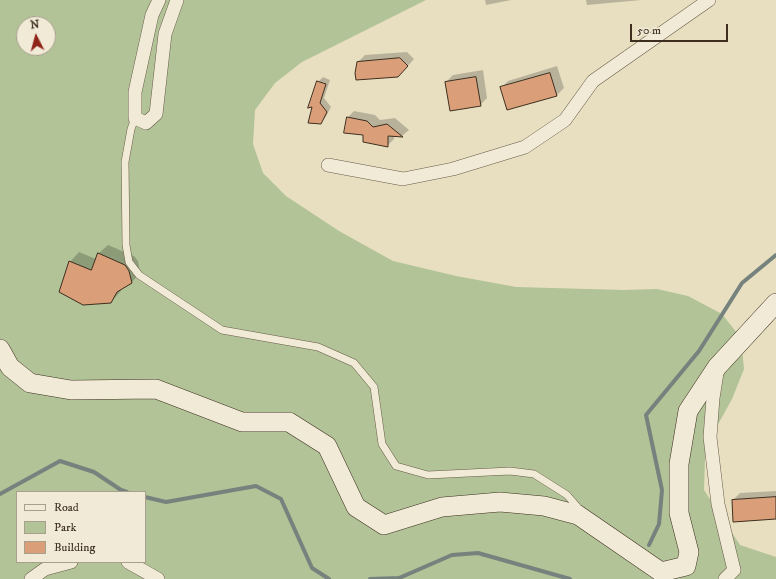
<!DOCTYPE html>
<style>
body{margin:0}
#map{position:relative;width:776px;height:579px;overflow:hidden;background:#e8dfc1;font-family:"IM FELL DW Pica",serif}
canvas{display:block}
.legend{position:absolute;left:16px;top:491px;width:130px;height:72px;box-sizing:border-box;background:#f0ead7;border:1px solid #a99f8d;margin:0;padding:5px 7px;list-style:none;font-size:12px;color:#3e2e1f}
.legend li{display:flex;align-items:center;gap:8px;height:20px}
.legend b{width:20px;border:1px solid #a99f8d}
.north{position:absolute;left:16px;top:16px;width:40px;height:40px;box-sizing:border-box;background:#f0ead7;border:1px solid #a99f8d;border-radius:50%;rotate:354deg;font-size:11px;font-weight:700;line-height:16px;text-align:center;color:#3e2e1f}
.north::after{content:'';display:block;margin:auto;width:14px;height:18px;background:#8f2418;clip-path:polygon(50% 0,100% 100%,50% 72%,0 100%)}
.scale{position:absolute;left:630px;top:24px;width:98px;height:18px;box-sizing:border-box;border:2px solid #3e2e1f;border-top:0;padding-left:5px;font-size:12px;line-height:14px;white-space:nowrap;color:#3e2e1f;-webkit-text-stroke:3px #f0ead7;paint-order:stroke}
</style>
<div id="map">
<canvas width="776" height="579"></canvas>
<ul class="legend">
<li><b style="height:5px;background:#f0ead7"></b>Road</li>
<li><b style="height:11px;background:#b1c397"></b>Park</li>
<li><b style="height:11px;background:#da9f79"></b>Building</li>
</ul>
<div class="north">N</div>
<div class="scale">50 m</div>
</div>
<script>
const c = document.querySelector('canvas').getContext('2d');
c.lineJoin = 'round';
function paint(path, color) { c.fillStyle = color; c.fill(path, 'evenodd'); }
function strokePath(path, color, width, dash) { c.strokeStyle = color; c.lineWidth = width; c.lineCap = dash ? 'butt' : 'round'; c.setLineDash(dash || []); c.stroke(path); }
const green = new Path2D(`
 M0 0H426L302 62 275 83 255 110 253 144 263 173 286 196 339 231 393 261 456 276 516 287 624 290 657 289 688 296 722 314 741 338 744 369 732 399 716 428 705 458 704 490 740 545 776 557V579H0ZM24 24H48V48H24ZM17 492H145V562H17Z`);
const shadow = new Path2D(`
 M485 0H511L486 5Z
 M586 0H641L587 5Z
 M407 52 414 59 405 69 358 62 365 55Z
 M557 66 564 88 557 95 508 109 501 88 508 81Z
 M483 70 487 98 480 105 446 82 453 75Z
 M323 77 330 80 324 98 331 107 325 118 320 123 318 82Z
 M354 111 375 115 380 120 395 118 409 130 402 136 394 135V139L387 146 364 135 347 118Z
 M108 245 134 256 138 261 140 273 131 283 123 287 120 292 111 302 70 262 79 252 96 259 98 254Z
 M776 491V518L733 500 740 493Z`);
const stream = new Path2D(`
 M0 494 60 461 94 472 121 490 127 492
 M145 497 166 502 256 486 281 499 312 568 329 579
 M649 545 659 524 662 490 646 415 699 351 742 283 776 255
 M370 579 399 578 452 555 478 553 570 579`);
const building = new Path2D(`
 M400 58 408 66 398 77 356 80 355 73 357 62Z
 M550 73 557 96 507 110 500 87Z
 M476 77 481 106 450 111 445 82Z
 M317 81 326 84 320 103 327 112 321 124 308 123 312 107 308 108Z
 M347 117 367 121 373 127 387 124 403 137 388 136V147L363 142V135L344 133Z
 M98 253 125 265 129 271 132 283 117 292 111 303 83 305 59 292 69 261 91 270Z
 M776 497V519L733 522 732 500Z`);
const lane = new Path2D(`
 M135 118 131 129 125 162 126 245 129 262 139 275 222 330 318 347 354 363 374 387 382 444 396 466 428 475 510 471 534 474 567 495 580 510`);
const street = new Path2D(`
 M159 0 152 15 135 92V118L146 123 156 114 165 34 177 0
 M328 165 403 179 453 169 525 147 565 120 593 81 709 0
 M717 373 713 398 710 437 718 504 734 570 725 579
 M128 562 158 579
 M31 579 45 569 71 562`);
const secondary = new Path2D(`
 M0 349 10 367 30 383 71 390 156 389 242 422H289L327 446 356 507 384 525 442 507 500 502 544 506 578 515 661 572 686 566 689 552 679 513V464L688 411 717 367 776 303`);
paint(green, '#b1c397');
paint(shadow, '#0003');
strokePath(stream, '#76827d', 4);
paint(building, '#da9f79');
strokePath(building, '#3e2e1f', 1);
strokePath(lane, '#685a48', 8);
strokePath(street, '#685a48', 14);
strokePath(secondary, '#3e2e1f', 20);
strokePath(lane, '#f0ead7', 7);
strokePath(street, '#f0ead7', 13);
strokePath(secondary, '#f0ead7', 19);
</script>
